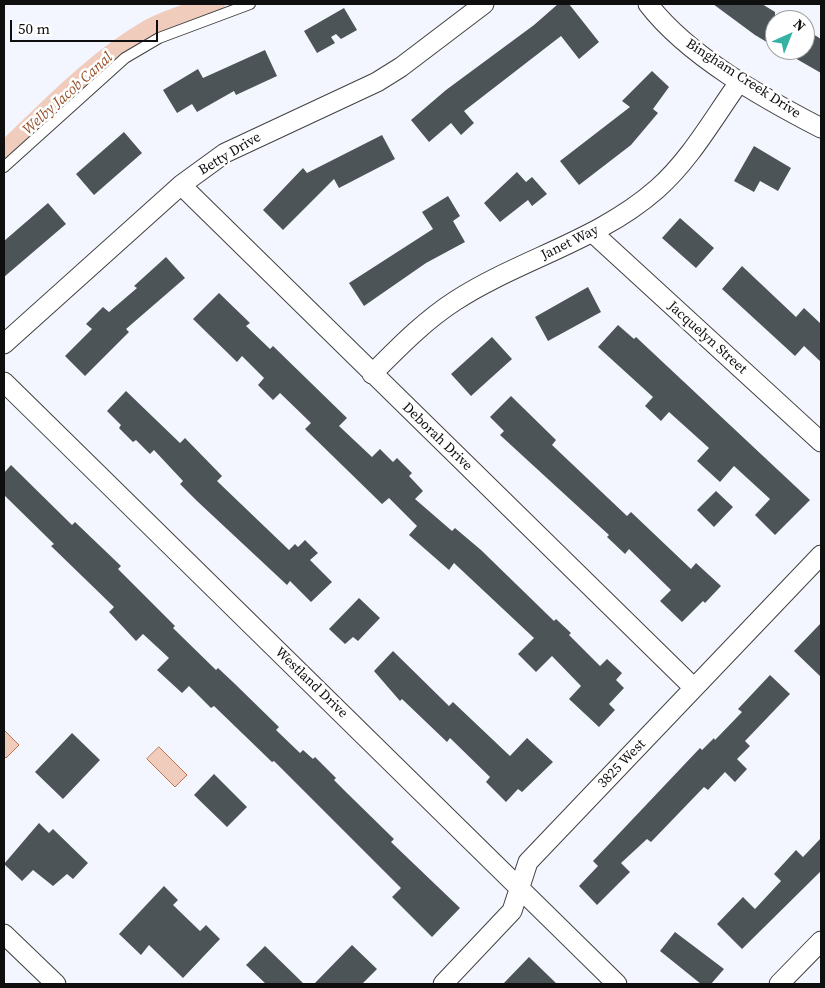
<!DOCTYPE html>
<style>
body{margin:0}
#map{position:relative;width:825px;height:988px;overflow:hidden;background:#f3f6fe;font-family:"Source Serif 4",serif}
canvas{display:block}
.frame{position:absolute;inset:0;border:5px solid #0f0f0f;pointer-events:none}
.north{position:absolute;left:765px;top:10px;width:50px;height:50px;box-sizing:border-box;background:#fff;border:1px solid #9f9f9f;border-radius:50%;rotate:44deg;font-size:14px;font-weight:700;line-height:20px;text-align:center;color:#0f0f0f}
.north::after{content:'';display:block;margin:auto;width:18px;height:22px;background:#36b1a2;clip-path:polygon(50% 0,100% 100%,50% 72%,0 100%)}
.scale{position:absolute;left:10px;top:20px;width:148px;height:22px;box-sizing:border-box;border:2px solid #0f0f0f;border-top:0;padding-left:6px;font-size:15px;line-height:18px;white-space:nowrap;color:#0f0f0f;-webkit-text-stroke:4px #fff;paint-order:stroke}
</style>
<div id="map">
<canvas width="825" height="988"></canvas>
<div class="frame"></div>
<div class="north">N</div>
<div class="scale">50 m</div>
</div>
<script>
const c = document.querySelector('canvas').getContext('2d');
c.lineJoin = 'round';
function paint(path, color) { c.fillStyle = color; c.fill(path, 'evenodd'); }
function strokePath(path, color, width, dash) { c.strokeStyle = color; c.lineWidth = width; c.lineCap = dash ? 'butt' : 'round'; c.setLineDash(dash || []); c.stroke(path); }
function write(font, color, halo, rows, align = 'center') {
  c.font = font + ' "Source Serif 4",serif'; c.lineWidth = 5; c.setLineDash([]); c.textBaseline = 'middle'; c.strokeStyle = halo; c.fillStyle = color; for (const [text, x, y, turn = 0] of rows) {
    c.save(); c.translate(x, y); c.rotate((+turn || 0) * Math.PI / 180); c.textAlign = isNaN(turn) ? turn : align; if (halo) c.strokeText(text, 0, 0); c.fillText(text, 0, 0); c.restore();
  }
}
const water = new Path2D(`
 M4 730 19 745 6 758 4 756Z
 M159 747 187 775 175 787 147 759Z`);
const canal = new Path2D(`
 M4 152C49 109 93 62 148 30 169 18 193 13 215 4`);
const building = new Path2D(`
 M558 4H569L599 42 579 59 561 36 464 111 474 123 461 135 451 123 429 142 411 120 446 90 534 25Z
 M713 4H762L775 12V47L755 35Z
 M344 8 357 30 341 39 336 34 331 37 335 43 317 53 304 31Z
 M805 29 821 39V73L781 50H805Z
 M265 50 277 76 236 95 234 91 197 112 192 104 177 113 163 90 198 69 203 78Z
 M652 71 669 87 653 109 658 113 631 145 579 185 560 161 630 107 622 101Z
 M124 132 142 153 94 195 76 174Z
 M382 135 395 159 339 188 334 179 283 230 263 210 303 168 307 173Z
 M754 146 791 168 778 191 760 181 754 192 734 181Z
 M517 172 526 182 532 177 547 194 532 206 528 200 500 222 484 203Z
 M448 196 460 216 453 221 465 242 426 263 364 306 349 283 433 229 422 212Z
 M48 203 66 224 4 277V241Z
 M680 218 714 248 696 268 662 238Z
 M166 257 185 278 126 329 129 332 85 376 65 356 92 329 86 324 103 307 109 312 137 288 134 286Z
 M742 266 796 317 804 308 821 324V362L804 346 795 356 722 289Z
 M588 287 601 312 548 341 535 317Z
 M219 293 250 323 246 326 270 349 273 346 347 418 339 426 372 457 380 449 393 462 397 458 412 473 409 476 423 491 415 499 452 531 455 528 481 550 554 621 556 619 571 633 569 635 600 666 607 659 622 673 616 680 624 688 609 704 615 710 599 727 569 699 581 686 552 656 536 672 518 654 534 638 454 563 449 570 409 535 417 526 389 498 382 504 305 429 311 423 280 393 273 400 258 385 264 378 242 356 237 362 193 319Z
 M618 325 634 339 636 337 810 500 775 535 755 515 770 499 734 466 720 482 697 461 709 448 669 412 661 421 645 406 653 397 598 347Z
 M492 337 512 359 471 396 451 374Z
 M126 391 180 443 185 438 222 476 217 481 289 550 295 544 298 547 305 540 318 553 310 560 332 582 311 602 290 581 287 585 197 501 180 484 183 481 154 450 150 454 136 440 133 442 119 428 121 425 107 411Z
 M511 396 556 440 552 445 627 516 631 512 691 569 696 563 721 586 705 603 703 601 682 622 660 601 671 590 629 549 625 554 607 537 609 535 500 435 504 431 490 417Z
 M11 465 72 525 75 522 121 566 118 569 175 626 173 628 216 670 218 668 235 684 279 727 276 730 300 753 303 750 313 759 315 757 336 778 334 780 348 794 394 839 391 842 460 908 432 937 392 897 401 888 274 761 272 762 214 706 211 708 189 686 182 693 157 670 169 658 143 634 136 641 124 628 109 612 114 607 51 546 54 544 4 495V473Z
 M716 491 733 507 714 527 697 510Z
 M359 598 380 618 358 641 353 637 345 644 329 629Z
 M821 623V677L794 651Z
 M393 651 449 706 453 702 510 756 527 738 553 762 522 792 518 789 506 802 486 782 490 777 450 738 447 742 402 699 400 701 374 671Z
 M770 675 790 694 745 741 750 746 737 759 747 769 735 782 725 772 708 790 704 787 651 842 647 839 621 863 630 872 597 905 579 886 598 866 593 861 700 748 702 750 714 738 715 740 742 712 738 709Z
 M72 733 100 760 63 799 35 772Z
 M214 774 247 807 227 827 194 795Z
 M39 823 49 833 53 829 88 863 73 879 67 874 53 886 33 870 22 881 4 864Z
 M821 838V871L742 949 717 924 743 897 755 909 781 881 774 874 796 850 803 857Z
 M164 886 178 900 173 905 200 931 206 925 220 939 183 978 149 945 141 955 119 934Z
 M675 932 724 969 711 984H701L660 951Z
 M352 945 377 969 362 984H314Z
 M265 946 304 984H266L246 965Z
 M529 957 557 984H503Z`);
const lane = new Path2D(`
 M4 167 125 58 159 38 250 4`);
const street = new Path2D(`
 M648 4C688 56 763 98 821 128
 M181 185 694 688
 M593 233 821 442
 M4 344 181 185 225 153 377 82 401 67 484 4
 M372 374C398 348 424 321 455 301 520 259 598 241 657 189 691 159 714 117 740 81
 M4 382 617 984
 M4 934 56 984
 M443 984 512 911 528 862 821 555
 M779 984 821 941`);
const streetNames = [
 ["Bingham Creek Drive",743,79,33],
 ["Betty Drive",230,154,-31],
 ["Janet Way",570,243,-26],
 ["Jacquelyn Street",707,338,42],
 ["Deborah Drive",437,437,44],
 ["Westland Drive",311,683,44],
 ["3825 West",622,764,-46]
];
const waterNames = [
 ["Welby Jacob Canal",68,94,-42]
];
paint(water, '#f0ccbd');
strokePath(water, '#bf714c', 1);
strokePath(canal, '#f0ccbd', 20);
paint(building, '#4d5457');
strokePath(lane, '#424242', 12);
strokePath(street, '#424242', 21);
strokePath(lane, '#fff', 10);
strokePath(street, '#fff', 19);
write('14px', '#0f0f0f', '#fff', streetNames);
write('italic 15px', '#944e25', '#fff', waterNames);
</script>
